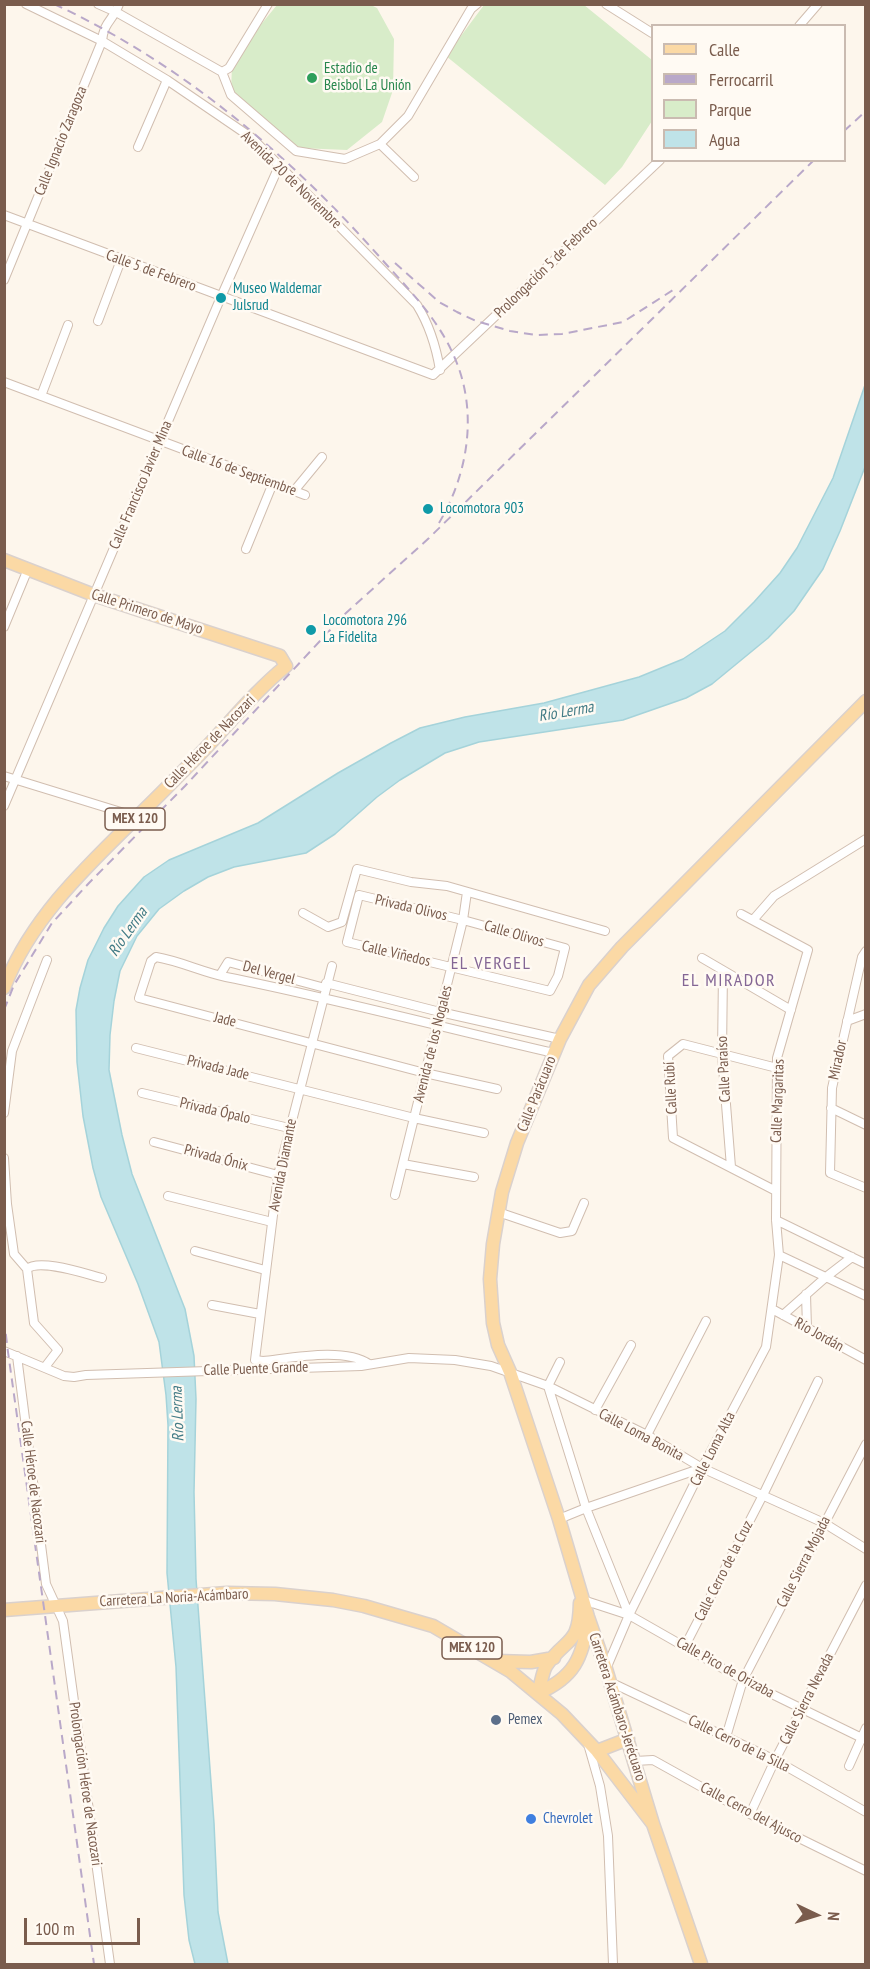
<!DOCTYPE html>
<meta charset="utf-8">
<style>
body{margin:0}
#map{position:relative;width:870px;height:1969px;overflow:hidden;background:#fdf6ec;font-family:"PT Sans Narrow",sans-serif}
canvas{display:block}
.frame{position:absolute;inset:0;border:6px solid #7a5c4d;pointer-events:none}
.legend{position:absolute;left:651px;top:24px;width:195px;height:138px;box-sizing:border-box;background:#fffaf3;border:2px solid #cabbb1;margin:0;padding:8px 10px;list-style:none;font-size:18px;color:#7a5c4d}
.legend li{display:flex;align-items:center;gap:12px;height:30px}
.legend b{width:30px;border:2px solid #cabbb1}
.north{position:absolute;left:786px;top:1885px;width:60px;height:60px;-webkit-text-stroke:4px #fffaf3;paint-order:stroke;rotate:94deg;font-size:16px;font-weight:700;line-height:24px;text-align:center;color:#7a5c4d}
.north::after{content:'';display:block;margin:auto;width:21px;height:27px;background:#7a5c4d;clip-path:polygon(50% 0,100% 100%,50% 72%,0 100%)}
.scale{position:absolute;left:24px;top:1918px;width:116px;height:27px;box-sizing:border-box;border:3px solid #7a5c4d;border-top:0;padding-left:8px;font-size:18px;line-height:21px;white-space:nowrap;color:#7a5c4d;-webkit-text-stroke:4px #fffaf3;paint-order:stroke}
</style>
<div id="map">
<canvas width="870" height="1969"></canvas>
<div class="frame"></div>
<ul class="legend">
<li><b style="height:8px;background:#fbd9a5"></b>Calle</li>
<li><b style="height:8px;background:#b9a8c9"></b>Ferrocarril</li>
<li><b style="height:16px;background:#d8ecc9"></b>Parque</li>
<li><b style="height:16px;background:#bfe3e8"></b>Agua</li>
</ul>
<div class="north">N</div>
<div class="scale">100 m</div>
</div>
<script>
const c = document.querySelector('canvas').getContext('2d');
c.lineJoin = 'round';
function paint(path, color) { c.fillStyle = color; c.fill(path, 'evenodd'); }
function strokePath(path, color, width, dash) { c.strokeStyle = color; c.lineWidth = width; c.lineCap = dash ? 'butt' : 'round'; c.setLineDash(dash || []); c.stroke(path); }
function write(font, color, halo, rows, align = 'center') {
  c.font = font + ' "PT Sans Narrow",sans-serif'; c.lineWidth = 5; c.setLineDash([]); c.textBaseline = 'middle'; c.strokeStyle = halo; c.fillStyle = color; for (const [text, x, y, turn = 0] of rows) {
    c.save(); c.translate(x, y); c.rotate((+turn || 0) * Math.PI / 180); c.textAlign = isNaN(turn) ? turn : align; if (halo) c.strokeText(text, 0, 0); c.fillText(text, 0, 0); c.restore();
  }
}
const green = new Path2D(`
 M277 5H371L377 8 394 39 393 90 382 122 347 150 299 148 231 91 232 66 244 45Z
 M484 5H584L652 60V121L622 167 605 185 446 56Z`);
const water = new Path2D(`
 M865 385V467L840 531 823 569 794 611 768 638 712 684 686 698 623 720 479 742 445 753 400 780 377 797 335 834 306 853 234 867 208 877 184 891 159 909 137 936 120 971 114 1001 110 1035 109 1070 122 1135 132 1174 185 1309 194 1356 196 1399 194 1492 196 1579 214 1823 218 1912 228 1964H195L189 1940 184 1895 176 1667 167 1573 168 1425 166 1395 159 1342 138 1284 101 1197 93 1168 83 1116 77 1062 76 1010 80 988 88 960 104 928 118 906 144 877 169 860 258 823 338 773 391 743 420 728 465 717 544 703 639 677 683 659 725 631 754 602 780 573 797 548 833 478Z`);
const minor = new Path2D(`
 M26 4 102 41 167 80 252 138 417 305C430 326 436 346 440 370
 M98 4 116 12 222 72 231 95 296 151 345 159 380 144 408 116 471 9 477 4
 M606 4 652 33
 M799 26 818 4
 M222 72 229 68 268 4
 M380 144 414 177
 M138 147 167 80
 M4 215 433 375 660 160
 M4 280 102 41C104 21 113 21 119 4
 M98 321 121 260
 M4 382 305 495
 M41 396 68 325
 M294 491 322 457
 M246 549 273 483
 M4 627 28 569
 M4 776 137 817
 M4 806 221 297 279 166
 M359 895 463 920 565 948 558 976 550 991 347 942Z
 M303 913 328 927 342 922 357 869 411 882 447 886 605 931
 M753 920 774 896 866 839
 M866 951 862 957 832 1088 830 1173 866 1188
 M702 958 791 1010
 M332 966 278 1175 255 1360 263 1361C291 1358 345 1347 369 1364
 M723 971 722 1054 731 1167
 M220 975 228 962 325 988
 M326 983 440 1012 560 1039
 M847 1021 866 1014
 M136 1048 414 1118 484 1133
 M497 1089 425 1073 139 998 151 961 156 957C180 961 202 972 226 977 336 999 445 1028 554 1053
 M142 1093 289 1128
 M831 1108 866 1125
 M4 1113 12 1051 47 960
 M154 1142 278 1175
 M4 1158 7 1204 14 1254 27 1269 34 1323 58 1350 45 1367
 M403 1164 474 1177
 M776 1191 673 1138 668 1056 683 1044 777 1068
 M395 1195 463 920 467 892
 M168 1196 272 1222
 M498 1212 560 1233 572 1231 584 1203
 M776 1220 866 1264
 M195 1251 265 1270
 M779 1255 866 1296
 M27 1269C39 1258 86 1274 102 1278
 M806 1294 807 1328
 M212 1305 260 1314
 M772 1309 866 1360
 M783 1315 826 1277 852 1257
 M4 1351 64 1376 74 1377 86 1375 361 1366 409 1358 455 1360 491 1366 548 1386 647 1435 702 1468 824 1523 866 1549
 M17 1356 46 1584 63 1621 110 1964
 M560 1362 548 1386 586 1508 629 1615
 M595 1410 631 1345
 M647 1435 706 1321
 M559 1519 586 1508 702 1468
 M583 1600 629 1615 743 1680 866 1740
 M685 1646 763 1495 818 1381
 M606 1669 629 1615 702 1468 766 1347 779 1255 776 1220 777 1058 808 950 741 914
 M610 1682 775 1760 866 1812
 M726 1737 743 1680 866 1444
 M588 1744 600 1786 608 1836 613 1964
 M635 1761 653 1760 750 1814 866 1871
 M849 1766 866 1728
 M750 1814 775 1760 866 1585`);
const primary = new Path2D(`
 M4 560 94 595 280 656 286 666C254 692 228 725 200 754 179 775 159 796 138 816 87 866 30 919 4 988
 M4 1610 227 1593 275 1594 333 1600 364 1606 433 1626 510 1671 562 1714 597 1751 653 1824 701 1964
 M496 1661 531 1662 554 1658
 M538 1693C541 1685 542 1673 546 1666 567 1636 579 1647 580 1603
 M538 1693C574 1678 583 1657 588 1620
 M597 1751 628 1739
 M653 1824 606 1669 588 1617 559 1519 510 1372 498 1345 493 1323 490 1279 493 1244 502 1192 517 1143 560 1039 589 985 622 947 866 701`);
const rail = new Path2D(`
 M54 4C183 64 292 157 385 263 416 297 447 329 461 375 476 425 465 479 439 523
 M844 131 866 111
 M395 263 439 302 457 312 476 321 510 331 536 335 562 334 623 322 673 290
 M4 1010 14 985 52 923 89 883 185 786 346 613 429 538 814 160
 M4 1319 8 1352 94 1964`);
const markers = [
 [312,78,6,"#2e9e5b"],
 [221,298,6,"#0f9aa8"],
 [428,509,6,"#0f9aa8"],
 [311,630,6,"#0f9aa8"],
 [496,1720,6,"#5c6f8a"],
 [531,1819,6,"#3f7fe0"]
];
const shields = [
 [135,819,60],
 [472,1648,60]
];
const shieldNames = [
 ["MEX 120",135,819],
 ["MEX 120",472,1648]
];
const leisureNames = [
 ["Estadio de",324,69],
 ["Beisbol La Unión",324,86]
];
const streetNames = [
 ["Calle Ignacio Zaragoza",61,141,-68],
 ["Avenida 20 de Noviembre",291,180,44],
 ["Prolongación 5 de Febrero",546,268,-44],
 ["Calle 5 de Febrero",151,271,20],
 ["Calle 16 de Septiembre",239,471,20],
 ["Calle Francisco Javier Mina",141,485,-67],
 ["Calle Primero de Mayo",147,612,18],
 ["Calle Héroe de Nacozari",210,742,-46],
 ["Privada Olivos",411,908,13],
 ["Calle Olivos",514,934,16],
 ["Calle Viñedos",396,954,13],
 ["Del Vergel",269,973,15],
 ["Jade",225,1020,14],
 ["Avenida de los Nogales",433,1044,-76],
 ["Mirador",838,1060,-78],
 ["Privada Jade",218,1068,14],
 ["Calle Paraíso",724,1069,-93],
 ["Calle Rubí",671,1088,-93],
 ["Calle Parácuaro",537,1094,-68],
 ["Calle Margaritas",778,1101,-88],
 ["Privada Ópalo",215,1111,13],
 ["Privada Ónix",216,1158,15],
 ["Avenida Diamante",283,1165,-79],
 ["Río Jordán",819,1335,29],
 ["Calle Puente Grande",256,1369,-2],
 ["Calle Loma Bonita",641,1435,28],
 ["Calle Loma Alta",713,1449,-63],
 ["Calle Héroe de Nacozari",33,1482,83],
 ["Calle Sierra Mojada",804,1562,-63],
 ["Calle Cerro de la Cruz",724,1571,-63],
 ["Carretera La Noria-Acámbaro",174,1598,-3],
 ["Calle Pico de Orizaba",725,1668,29],
 ["Calle Sierra Nevada",807,1699,-63],
 ["Carretera Acámbaro-Jerécuaro",617,1707,72],
 ["Calle Cerro de la Silla",739,1744,26],
 ["Prolongación Héroe de Nacozari",85,1784,82],
 ["Calle Cerro del Ajusco",751,1813,28]
];
const cultureNames = [
 ["Museo Waldemar",233,289],
 ["Julsrud",233,306],
 ["Locomotora 903",440,509],
 ["Locomotora 296",323,621],
 ["La Fidelita",323,638]
];
const serviceNames = [
 ["Pemex",508,1720]
];
const shopNames = [
 ["Chevrolet",543,1819]
];
const waterNames = [
 ["Río Lerma",566,712,-10],
 ["Río Lerma",128,932,-55],
 ["Río Lerma",178,1414,-92]
];
const quarterNames = [
 ["EL VERGEL",491,964],
 ["EL MIRADOR",729,981]
];
paint(green, '#d8ecc9');
paint(water, '#bfe3e8');
strokePath(water, '#a5d3da', 1.5);
strokePath(minor, '#d1beb0', 10);
strokePath(primary, '#dad1cd', 15);
strokePath(minor, '#fff', 8);
strokePath(primary, '#fbd9a5', 12);
strokePath(rail, '#b9a8c9', 2, [9, 6]);
for (const [x, y, r, color] of markers) { const dot = new Path2D(); dot.arc(x, y, r, 0, 2 * Math.PI); c.fillStyle = color; c.fill(dot); strokePath(dot, '#fffaf3', 2); }
for (const [x, y, w] of shields) { const box = new Path2D(); box.roundRect(x - w / 2, y - 11, w, 22, 4.5); c.fillStyle = '#fffaf3'; c.fill(box); strokePath(box, '#7a5c4d', 1.5); }
write('bold 14px', '#7a5c4d', null, shieldNames);
write('15px', '#27864d', '#fffaf3', leisureNames, 'left');
write('15px', '#7a5c4d', '#fffaf3', streetNames);
write('15px', '#0d838f', '#fffaf3', cultureNames, 'left');
write('15px', '#4e5e75', '#fffaf3', serviceNames, 'left');
write('15px', '#366cbe', '#fffaf3', shopNames, 'left');
write('italic 16px', '#437c86', '#fffaf3', waterNames);
c.letterSpacing = '1.5px';
write('18px', '#846695', '#fffaf3', quarterNames);
c.letterSpacing = '0px';
</script>
